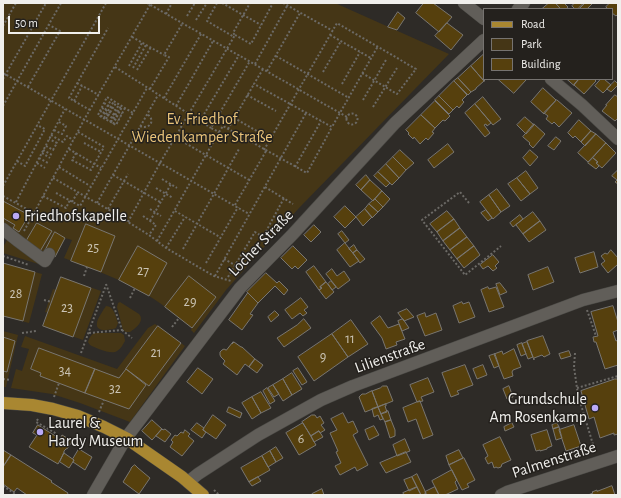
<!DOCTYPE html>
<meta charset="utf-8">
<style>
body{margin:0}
#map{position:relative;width:621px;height:498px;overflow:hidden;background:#2e2b27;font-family:"Alegreya Sans",sans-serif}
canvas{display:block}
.frame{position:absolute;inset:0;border:4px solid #f0efec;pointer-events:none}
.legend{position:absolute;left:483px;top:8px;width:130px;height:72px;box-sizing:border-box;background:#24211d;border:1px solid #767370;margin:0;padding:5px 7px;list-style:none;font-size:12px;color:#f0efec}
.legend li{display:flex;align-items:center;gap:8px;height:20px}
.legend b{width:20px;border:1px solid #767370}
.scale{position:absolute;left:8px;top:16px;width:92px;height:18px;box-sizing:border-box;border:2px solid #f0efec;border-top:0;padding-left:5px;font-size:12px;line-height:14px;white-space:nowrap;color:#f0efec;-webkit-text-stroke:3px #24211d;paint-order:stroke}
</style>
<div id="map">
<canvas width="621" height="498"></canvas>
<div class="frame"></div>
<ul class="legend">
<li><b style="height:5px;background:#a98731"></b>Road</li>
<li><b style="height:11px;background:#453616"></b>Park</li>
<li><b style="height:11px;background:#56400d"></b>Building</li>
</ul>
<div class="scale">50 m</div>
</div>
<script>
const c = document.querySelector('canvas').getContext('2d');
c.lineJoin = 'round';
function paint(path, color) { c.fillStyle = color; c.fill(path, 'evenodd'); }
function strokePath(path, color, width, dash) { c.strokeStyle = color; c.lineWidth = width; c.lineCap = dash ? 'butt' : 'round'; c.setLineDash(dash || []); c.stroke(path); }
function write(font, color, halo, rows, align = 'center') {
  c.font = font + ' "Alegreya Sans",sans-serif'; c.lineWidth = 3; c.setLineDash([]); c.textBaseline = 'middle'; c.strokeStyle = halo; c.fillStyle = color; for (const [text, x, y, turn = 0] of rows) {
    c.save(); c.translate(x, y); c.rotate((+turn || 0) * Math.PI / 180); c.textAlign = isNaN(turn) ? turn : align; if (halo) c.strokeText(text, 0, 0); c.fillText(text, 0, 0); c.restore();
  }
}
const green = new Path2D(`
 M3 3H335L449 54 299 208 226 290 194 333 191 330 192 328C178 317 164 305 149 296 122 280 94 269 64 258L72 240 65 238 48 267 3 253V247L9 237 3 233Z
 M3 263 42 274 29 323 3 316Z
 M61 277 101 291 83 340 43 326 48 313 45 312 53 289 56 290Z
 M120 302 139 314C145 321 136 328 130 332H126L123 330 117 307 118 303Z
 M106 306C114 306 116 317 118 323L116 328C111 330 95 333 97 323 97 319 104 309 106 306Z
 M155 324 185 346 130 422 80 403 52 394 11 388 16 369 22 371 29 349 21 347 25 336 117 369 148 328Z
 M3 331 18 335 6 387H3Z
 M94 333H121L124 335 125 341C123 344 121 349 117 351 112 355 95 348 90 345L88 342C89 338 91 335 94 333Z`);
const building = new Path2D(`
 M424 3H433L452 17 439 32 416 13Z
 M549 3H555L561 9H542Z
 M556 3H564L568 7 566 9H561Z
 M575 3H585L579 9H575L572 6Z
 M584 3H593L587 9H580L579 8Z
 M610 3H618V14L616 16 612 13V9H608L606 7Z
 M398 12 405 18 397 30 388 27Z
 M447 23 463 35 451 50 435 36Z
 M484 54V79H483L485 81H484L471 66Z
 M471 66 484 81 476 88V89L471 92 458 78Z
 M458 78 471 92 468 95 454 81Z
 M498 79H526V80L514 93Z
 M567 79H579L574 85Z
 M579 79H594L596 81 584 94 574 85Z
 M601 79H604L611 85 603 93 595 86Z
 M454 81 467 95 462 100 464 102 459 108 457 106 453 110 439 96Z
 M615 81 618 84V85L611 92 607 89Z
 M543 88 556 100 544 114 531 102Z
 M615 95 618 97V118L615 121 602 111 607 105H606Z
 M439 96 453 110 449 114 435 100Z
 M483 97 501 119 493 125 475 104Z
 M557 100 572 113 559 127 554 122 552 124 546 119 548 116 544 113Z
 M435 101 450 116 445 121 443 120 435 128 421 115Z
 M475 104 491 123 487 126 486 124 484 125 490 133 485 137 465 113Z
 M421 115 435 128 432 132 434 133 428 140 426 138 420 144 414 137 413 139 408 134 409 133 406 130Z
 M525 117 534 125 526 134 517 125Z
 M579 120 591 131 581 142 575 136 573 138 568 133Z
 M534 124 545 134 533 148 529 144 530 143 523 137Z
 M591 131 596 134 585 146 581 142Z
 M596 134 606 143 588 162 578 153Z
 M556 137 561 141 554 150 548 146Z
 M606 143 616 153 602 168 596 163 598 162 593 158Z
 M448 144 454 152 434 168 428 160Z
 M400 150 414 163 406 170 393 157Z
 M530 150 538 157 530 166 523 158Z
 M393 157 406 170 399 178 386 164Z
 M593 158 598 162 596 163 599 166 596 169 588 163Z
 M386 164 399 178 392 185 378 172Z
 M618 170V184L615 182 617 180 612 176Z
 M526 171 538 188 530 194 517 178Z
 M378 172 390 183 386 187 374 176Z
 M366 175 370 180 361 190 356 185Z
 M517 178 530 194 521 201 508 184Z
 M370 180 382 191 373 201 361 190Z
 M497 189 510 206 501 212 489 195Z
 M382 191 390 199 383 207 375 199Z
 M489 195 501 212 493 219 480 202Z
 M375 199 383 207 378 212 369 204Z
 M3 201 29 215 19 232 13 228 15 225 3 218Z
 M369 204 378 212 372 218 365 209Z
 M345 206 356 217 345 228 334 217Z
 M365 209 372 217 363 226 356 217Z
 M486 210 492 218 488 221 481 213Z
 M447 211 454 219 437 232 430 224Z
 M533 212 540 221 523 234 516 225Z
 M520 215 523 219 513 227 510 223Z
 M454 219 460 228 443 241 437 232Z
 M540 221 546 230 529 242 523 234Z
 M37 223 52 231 39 253 24 245Z
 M86 224 115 236 101 272 71 261Z
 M314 225 321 232 311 242 304 235Z
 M460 228 467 237 450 250 443 241Z
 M342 231 349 240 345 243 338 234Z
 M55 232 65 238 55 257 45 251Z
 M467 237 474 246 457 259 450 250Z
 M345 243 359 261 350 267 337 250Z
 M354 245 357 250 353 253 349 249Z
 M138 246 167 263 149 296 119 280Z
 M293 246 307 260 298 269 295 266 292 269 281 258Z
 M474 246 480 255 464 268 457 259Z
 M357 250 365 259 360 263 353 253Z
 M611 250 618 258V266L617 265 608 273 601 264 605 261 601 256 605 253 607 254Z
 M594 252 598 267 580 273 575 258Z
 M493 255 499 262 495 266 497 268 493 271 488 266 483 269 480 265Z
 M3 263 35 272 23 321 3 316Z
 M314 266 326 282 320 287 322 288 319 290 306 272Z
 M548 267 554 282 533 290 528 275Z
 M332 269 337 276 344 271 350 280 338 289 326 274Z
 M266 273 277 283 279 281 288 290 284 295 275 286 258 303 247 292Z
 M189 276 216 297 192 328 165 307Z
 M61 277 91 288 73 337 43 326Z
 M331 281 336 287 332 290 328 284Z
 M326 282 334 292 326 299 319 290 322 288 320 287Z
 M500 283 507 292 500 295 496 284Z
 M488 287 489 289 496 287 504 307 489 312 481 290Z
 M248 293 258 303 250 314 253 315 242 330 229 320Z
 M301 298 308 307 304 310 307 313 303 316 300 313 292 319 285 310Z
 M462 302 463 304 469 302 475 317 459 323 453 306Z
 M613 306 618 322V330L613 332 616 341 618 340V365L605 369 596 342H594L593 337 598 336 591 312Z
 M407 309 414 317 404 321 398 313Z
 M275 311 279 315 271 322 268 317Z
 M425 313 426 317 436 313 442 330 425 336 417 316Z
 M380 316 388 328 399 324 405 339 396 342 397 345 386 349 382 338 371 323Z
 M304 319 311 328 284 347 277 338 297 325Z
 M403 319 409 328 402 331 398 321Z
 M351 320 368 344 348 357 332 334Z
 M158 326 181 343 149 386 126 369Z
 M332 334 348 357 314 381 298 357Z
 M543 336 550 354 544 357 542 355 534 358V360L527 341Z
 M3 337 15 341 7 372 3 371Z
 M233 342 232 344 234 342 241 347H242L255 359 249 367 245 364 237 375 223 364 225 361 221 357 220 355V352L222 350 224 349 226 350Z
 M527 342 533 357 528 359 522 344Z
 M522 343 526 354 521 356 517 345Z
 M39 348 95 369 85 393 40 376 41 373 31 369Z
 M514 349 521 367 513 370 512 372 513 376 504 379 494 354 502 351 503 354Z
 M569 351 571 356 561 359 559 354Z
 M495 354 499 366 494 368 489 356Z
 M255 359 263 365 257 373 249 367Z
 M465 365 473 385 457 391 459 394 451 397 442 373Z
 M483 365 487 375 477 379 473 369Z
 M198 368 213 379 202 394 187 382Z
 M298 368 307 382 302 385 293 371Z
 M95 369 119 378 126 369 146 385 129 409 85 393Z
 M292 373 302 389 292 395 283 379Z
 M428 378 434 392 421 397 423 401 417 402 410 385Z
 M283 379 292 395 283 401 273 385Z
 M615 379H618V434L614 435V433L600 438 594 417 589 419 581 391Z
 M273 385 279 394 274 397 268 388Z
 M383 386H387L393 401 378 407 372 391 380 388Z
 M509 386 513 397 507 399 503 389Z
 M267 388 275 401 270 404 263 391Z
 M372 391 378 407 365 412 359 397 362 394H365Z
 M261 392 271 408 261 413 252 397Z
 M252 397 261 413 252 419 242 403Z
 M420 401 433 435 423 439 416 419 408 422 403 408Z
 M386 404V406H385L387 412 381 414 378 407Z
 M229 407 242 413 241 414 242 413 240 418 227 412Z
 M378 407 383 419 380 420 378 415 374 417 372 409Z
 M388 411 391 420 385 422 381 414Z
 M343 413 348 423 353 421 358 432 353 435 368 465 357 471 355 467 340 475 335 466 341 463 336 452 338 451 330 433 337 430 331 419Z
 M213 415 226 425 216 439 203 430Z
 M312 415H315L317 418 320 416 324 423 321 425 325 430 320 433 319 431 311 436 302 422Z
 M152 420 162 429 152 440 142 431Z
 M391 420 395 430V436L390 438 385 422Z
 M197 423 204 428 203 430 206 432 202 438 191 430Z
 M303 423 316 445 299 455 286 433Z
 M512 423 514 427 505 431 504 427Z
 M557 423 559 427 553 429 552 425Z
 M38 425 60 439 62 435 72 441 68 448 66 449 64 451V453L58 464 29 447 37 435 33 433Z
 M574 425 581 446 566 451 559 430Z
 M374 426 379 435 369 440 365 430Z
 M559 427 562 438 556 440 553 429Z
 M162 429 163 430 165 429 171 434 165 442 156 436Z
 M185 430 190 434 188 436 194 441 182 456 170 447 173 442 171 440 175 435 177 436 181 432 183 433Z
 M547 430 552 446 547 448V449L540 451V450L536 451 531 435Z
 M319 431 323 437 314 442 311 436Z
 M500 437 511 460 502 464 501 467 498 468 496 467 494 468 492 462 488 464 485 458 488 456 483 445Z
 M405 439 410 451 397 456 393 445Z
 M276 447 283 458 276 462 270 451Z
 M79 449 92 457 85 470 73 462 74 460 73 459Z
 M3 450 11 455 3 467Z
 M459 450 463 458 449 465 446 456Z
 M270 451 276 462 268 467 262 456Z
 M406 452 411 462 386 473 380 463Z
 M64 453 74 460 69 468 60 462Z
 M11 455 52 481 51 482 68 493 67 495H27L17 488 14 492 3 484V467Z
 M262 456 270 470 249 482 241 468Z
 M464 458 475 480 467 484 469 487 462 490 449 465Z
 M135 465 138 468 150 478 139 494 123 482 131 469V468L133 466Z
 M452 470 457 480 455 482 458 489 445 495H439L432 481Z
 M417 474 426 493 423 495H421L412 477Z
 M258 477 261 481 252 486 249 482Z
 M412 477 417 487 409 491 404 480Z
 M612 486 615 495H588L593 493 592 492 597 490V491Z
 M417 487 421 495H404L403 493Z
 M435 487 439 495H427L425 492Z
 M322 489 324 495H312V494Z`);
const path = new Path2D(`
 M147 3 347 117
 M217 3 207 21 234 37
 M222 3 261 25
 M283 3 333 31
 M166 14 172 3
 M187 16 195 3
 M196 20 207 3
 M3 26 16 3
 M235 35 251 44 273 3
 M330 35 371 58
 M132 37 164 55
 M276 56 349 98
 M255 64 287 6
 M129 66 142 43
 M115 67 211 128
 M133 68 146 45
 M263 69 254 84 332 127 378 46
 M137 70 151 47
 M267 71 300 13
 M323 72 341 41
 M3 73 249 214
 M3 79 46 3
 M77 83 99 95
 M342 84 360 52
 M28 87 60 31 49 25
 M150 89 169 57 164 55 182 24
 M247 95 276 111
 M164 98 201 34
 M363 100 386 60
 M74 101 82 86
 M104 103 122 114
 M3 106 61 3
 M176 106 213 41
 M373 107 397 68
 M102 108 120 118
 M125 108 116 125 98 115 107 97 133 113
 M90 110 69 98 108 28
 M100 111 118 121
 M346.5 119a5.5 5.5 0 1 1 11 0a5.5 5.5 0 1 1-11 0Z
 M101 117 111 100
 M104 118 114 101
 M234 118 262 134
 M106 119 116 103
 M200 121 239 55
 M110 122 119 104
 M111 122 121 106
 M113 124 122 107
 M140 126C150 130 156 120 147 114
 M228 129 254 84
 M54 130 62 134 66 126 59 122
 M219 132 223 126 307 173 332 127
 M51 135 63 142 67 136 73 140
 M175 137 249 180
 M84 143 101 152
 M46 146 53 150 57 143 49 139
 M69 149 101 168
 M43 150 52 155
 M264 150 337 23 416 69 397 94 362 73
 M42 153 50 158
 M76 153 72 160 91 170 104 147 78 132
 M39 158 48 163
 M17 161 25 166 45 129 37 125
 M37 163 45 168
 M59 167 90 186
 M295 167 321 121
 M113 175 160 202
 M53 178 125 219 128 222 149 235 166 248 214 276 231 281
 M162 179 177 188
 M3 186 106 3
 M265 187 293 204
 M156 188 173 198
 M56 193 80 206 147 88
 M3 196 34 213 84 120 151 3
 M43 196 66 208 70 200
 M16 202 65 109
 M72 202 78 192
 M97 203 158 95
 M469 203 460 192 422 220 465 275 501 246
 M235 205 266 151
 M108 209 128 174
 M150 209 161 216
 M175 211 220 237
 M143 216 156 225 149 235
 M150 221 171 184
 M128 222 160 163 235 35 233 33 250 3
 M24 231 34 213
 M157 241 219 132 211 128 250 61
 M166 248 185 217
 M183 249 239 149
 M3 256 29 265
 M224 259 235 265
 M206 263 238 207
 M84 276 87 267
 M215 276 306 113
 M228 277 255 232 263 237 284 198
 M130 298 135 288
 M44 300 52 302
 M587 310 596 336
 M172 327 179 318
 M122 330 132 338
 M22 333 36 331
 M89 333 122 330 106 284
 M81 353 106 285
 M575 353 574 367 578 395 595 451
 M3 379 10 380
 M577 388 618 376
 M54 397 59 383
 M99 412 104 400
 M38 419 36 422 57 434
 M3 486 17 495
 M214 490 219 495`);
const minor = new Path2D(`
 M464 3 484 19
 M518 9 524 3
 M551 79 582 105 618 139
 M3 229 18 241 45 261 49 254
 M188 482 198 474 258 435 321 400 353 386 583 300 618 291
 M93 495 126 438 240 288 292 235 395 123 484 40
 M501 495 507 492 618 456`);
const major = new Path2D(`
 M3 403 32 405 53 409 78 416 104 427 126 438 182 477 203 495`);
const markers = [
 [16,216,4,"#baaaf7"],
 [595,408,4,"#baaaf7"],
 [40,432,4,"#baaaf7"]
];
const numberNames = [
 ["25",93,248],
 ["27",143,271],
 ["28",16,294],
 ["29",190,302],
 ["23",67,308],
 ["11",350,339],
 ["21",156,353],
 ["9",323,357],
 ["34",65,371],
 ["32",115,389],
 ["6",301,439]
];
const parkNames = [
 ["Ev. Friedhof",202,119],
 ["Wiedenkamper Straße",202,137]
];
const poiNames = [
 ["Friedhofskapelle",24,216],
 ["Grundschule",587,399,"right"],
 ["Am Rosenkamp",587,417,"right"],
 ["Laurel &",48,423],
 ["Hardy Museum",48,441]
];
const streetNames = [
 ["Locher Straße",261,243,-46],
 ["Lilienstraße",390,356,-20],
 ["Palmenstraße",554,460,-18]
];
paint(green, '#453616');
paint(building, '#56400d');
strokePath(building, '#797671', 1);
strokePath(minor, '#4a4945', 13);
strokePath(major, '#4a4945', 13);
strokePath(path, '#6c6a66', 2, [2, 2]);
strokePath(minor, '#615e59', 12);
strokePath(major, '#a98731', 12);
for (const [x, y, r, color] of markers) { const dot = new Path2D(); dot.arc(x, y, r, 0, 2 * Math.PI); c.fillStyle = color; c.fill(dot); strokePath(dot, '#24211d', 1.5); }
write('14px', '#cac3b4', null, numberNames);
write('16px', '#e9c379', '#24211d', parkNames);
write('16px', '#f0efec', '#24211d', poiNames, 'left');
write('16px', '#f0efec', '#24211d', streetNames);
</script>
